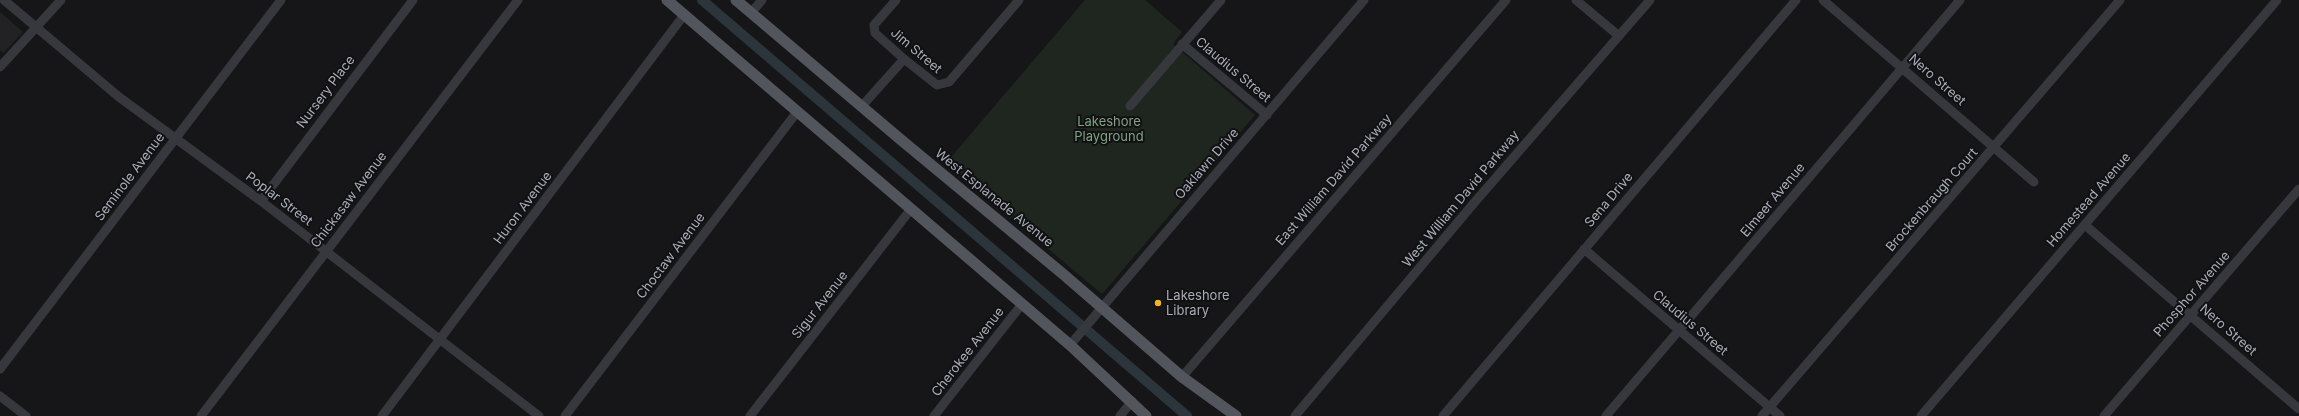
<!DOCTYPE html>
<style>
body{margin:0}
canvas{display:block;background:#161618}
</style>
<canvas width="2299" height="416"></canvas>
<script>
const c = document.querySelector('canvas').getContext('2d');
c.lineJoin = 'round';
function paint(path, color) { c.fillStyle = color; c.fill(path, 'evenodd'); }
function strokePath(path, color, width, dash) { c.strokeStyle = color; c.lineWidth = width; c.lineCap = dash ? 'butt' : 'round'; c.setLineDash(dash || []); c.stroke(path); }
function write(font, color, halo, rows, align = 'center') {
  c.font = font + ' Inter,sans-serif'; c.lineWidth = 4; c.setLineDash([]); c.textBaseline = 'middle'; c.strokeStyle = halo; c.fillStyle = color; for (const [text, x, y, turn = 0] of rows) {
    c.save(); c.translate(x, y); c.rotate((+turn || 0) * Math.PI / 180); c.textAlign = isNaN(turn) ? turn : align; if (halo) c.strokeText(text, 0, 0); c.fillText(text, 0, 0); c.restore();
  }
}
const built = new Path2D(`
 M0 12 23 32 3 53 0 50Z`);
const green = new Path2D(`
 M1085 0H1145L1182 32 1173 44 1255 115 1102 294 946 163Z`);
const canal = new Path2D(`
 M702 0 1187 416`);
const minor = new Path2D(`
 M4 0 119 97 261 201 539 416
 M896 0 874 25 875 33 904 59 937 85 949 82 1019 0
 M1576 0 1619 36
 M1823 0 2034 182
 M751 13 762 0
 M1182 44 1267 115
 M0 67 61 0
 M862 106 904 59
 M1130 106 1221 0
 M261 201 413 0
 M2085 225 2299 409
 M1584 249 1780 416
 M1070 345 1364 0
 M0 369 281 0
 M1182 377 1506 0
 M0 396 26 416
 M201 416 518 0
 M382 416 684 15
 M565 416 797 112
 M750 416 911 209
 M934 416 1022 304
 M1120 416 1132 401
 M1295 416 1474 203 1650 0
 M1443 416 1796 0
 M1606 416 1960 0
 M1762 416 2120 0
 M1921 416 2277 0
 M2104 416 2299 189`);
const major = new Path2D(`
 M667 0 1070 345 1146 416
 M736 0 900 139 1063 274 1182 377 1236 416`);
const markers = [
 [1158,303,4,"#f2b134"]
];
const streetNames = [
 ["Jim Street",916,51,40],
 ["Claudius Street",1233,70,40],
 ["Nero Street",1937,80,41],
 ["Nursery Place",326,92,-53],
 ["Oaklawn Drive",1207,164,-49],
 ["Seminole Avenue",130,177,-53],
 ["East William David Parkway",1334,180,-49],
 ["West Esplanade Avenue",994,198,39],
 ["Poplar Street",279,199,37],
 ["West William David Parkway",1461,199,-50],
 ["Chickasaw Avenue",349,200,-53],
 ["Sena Drive",1609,200,-50],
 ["Elmeer Avenue",1773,200,-50],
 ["Brockenbraugh Court",1932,200,-49],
 ["Homestead Avenue",2089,200,-49],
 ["Huron Avenue",523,208,-53],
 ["Choctaw Avenue",671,256,-53],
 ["Phosphor Avenue",2192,294,-49],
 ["Sigur Avenue",820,305,-52],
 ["Claudius Street",1690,323,40],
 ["Nero Street",2228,330,41],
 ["Cherokee Avenue",968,352,-52]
];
const parkNames = [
 ["Lakeshore",1109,122],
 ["Playground",1109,137]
];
const poiNames = [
 ["Lakeshore",1166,296],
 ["Library",1166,311]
];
paint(built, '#222225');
paint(green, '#1e261f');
strokePath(canal, '#2c353c', 10);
strokePath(minor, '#37383d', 9);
strokePath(major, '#53555c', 11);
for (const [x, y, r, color] of markers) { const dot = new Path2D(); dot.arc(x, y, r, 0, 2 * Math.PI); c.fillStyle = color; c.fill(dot); strokePath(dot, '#111113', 1.5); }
write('13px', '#a8adb8', '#111113', streetNames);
write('13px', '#7fa381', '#111113', parkNames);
write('13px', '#a8adb8', '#111113', poiNames, 'left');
</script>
